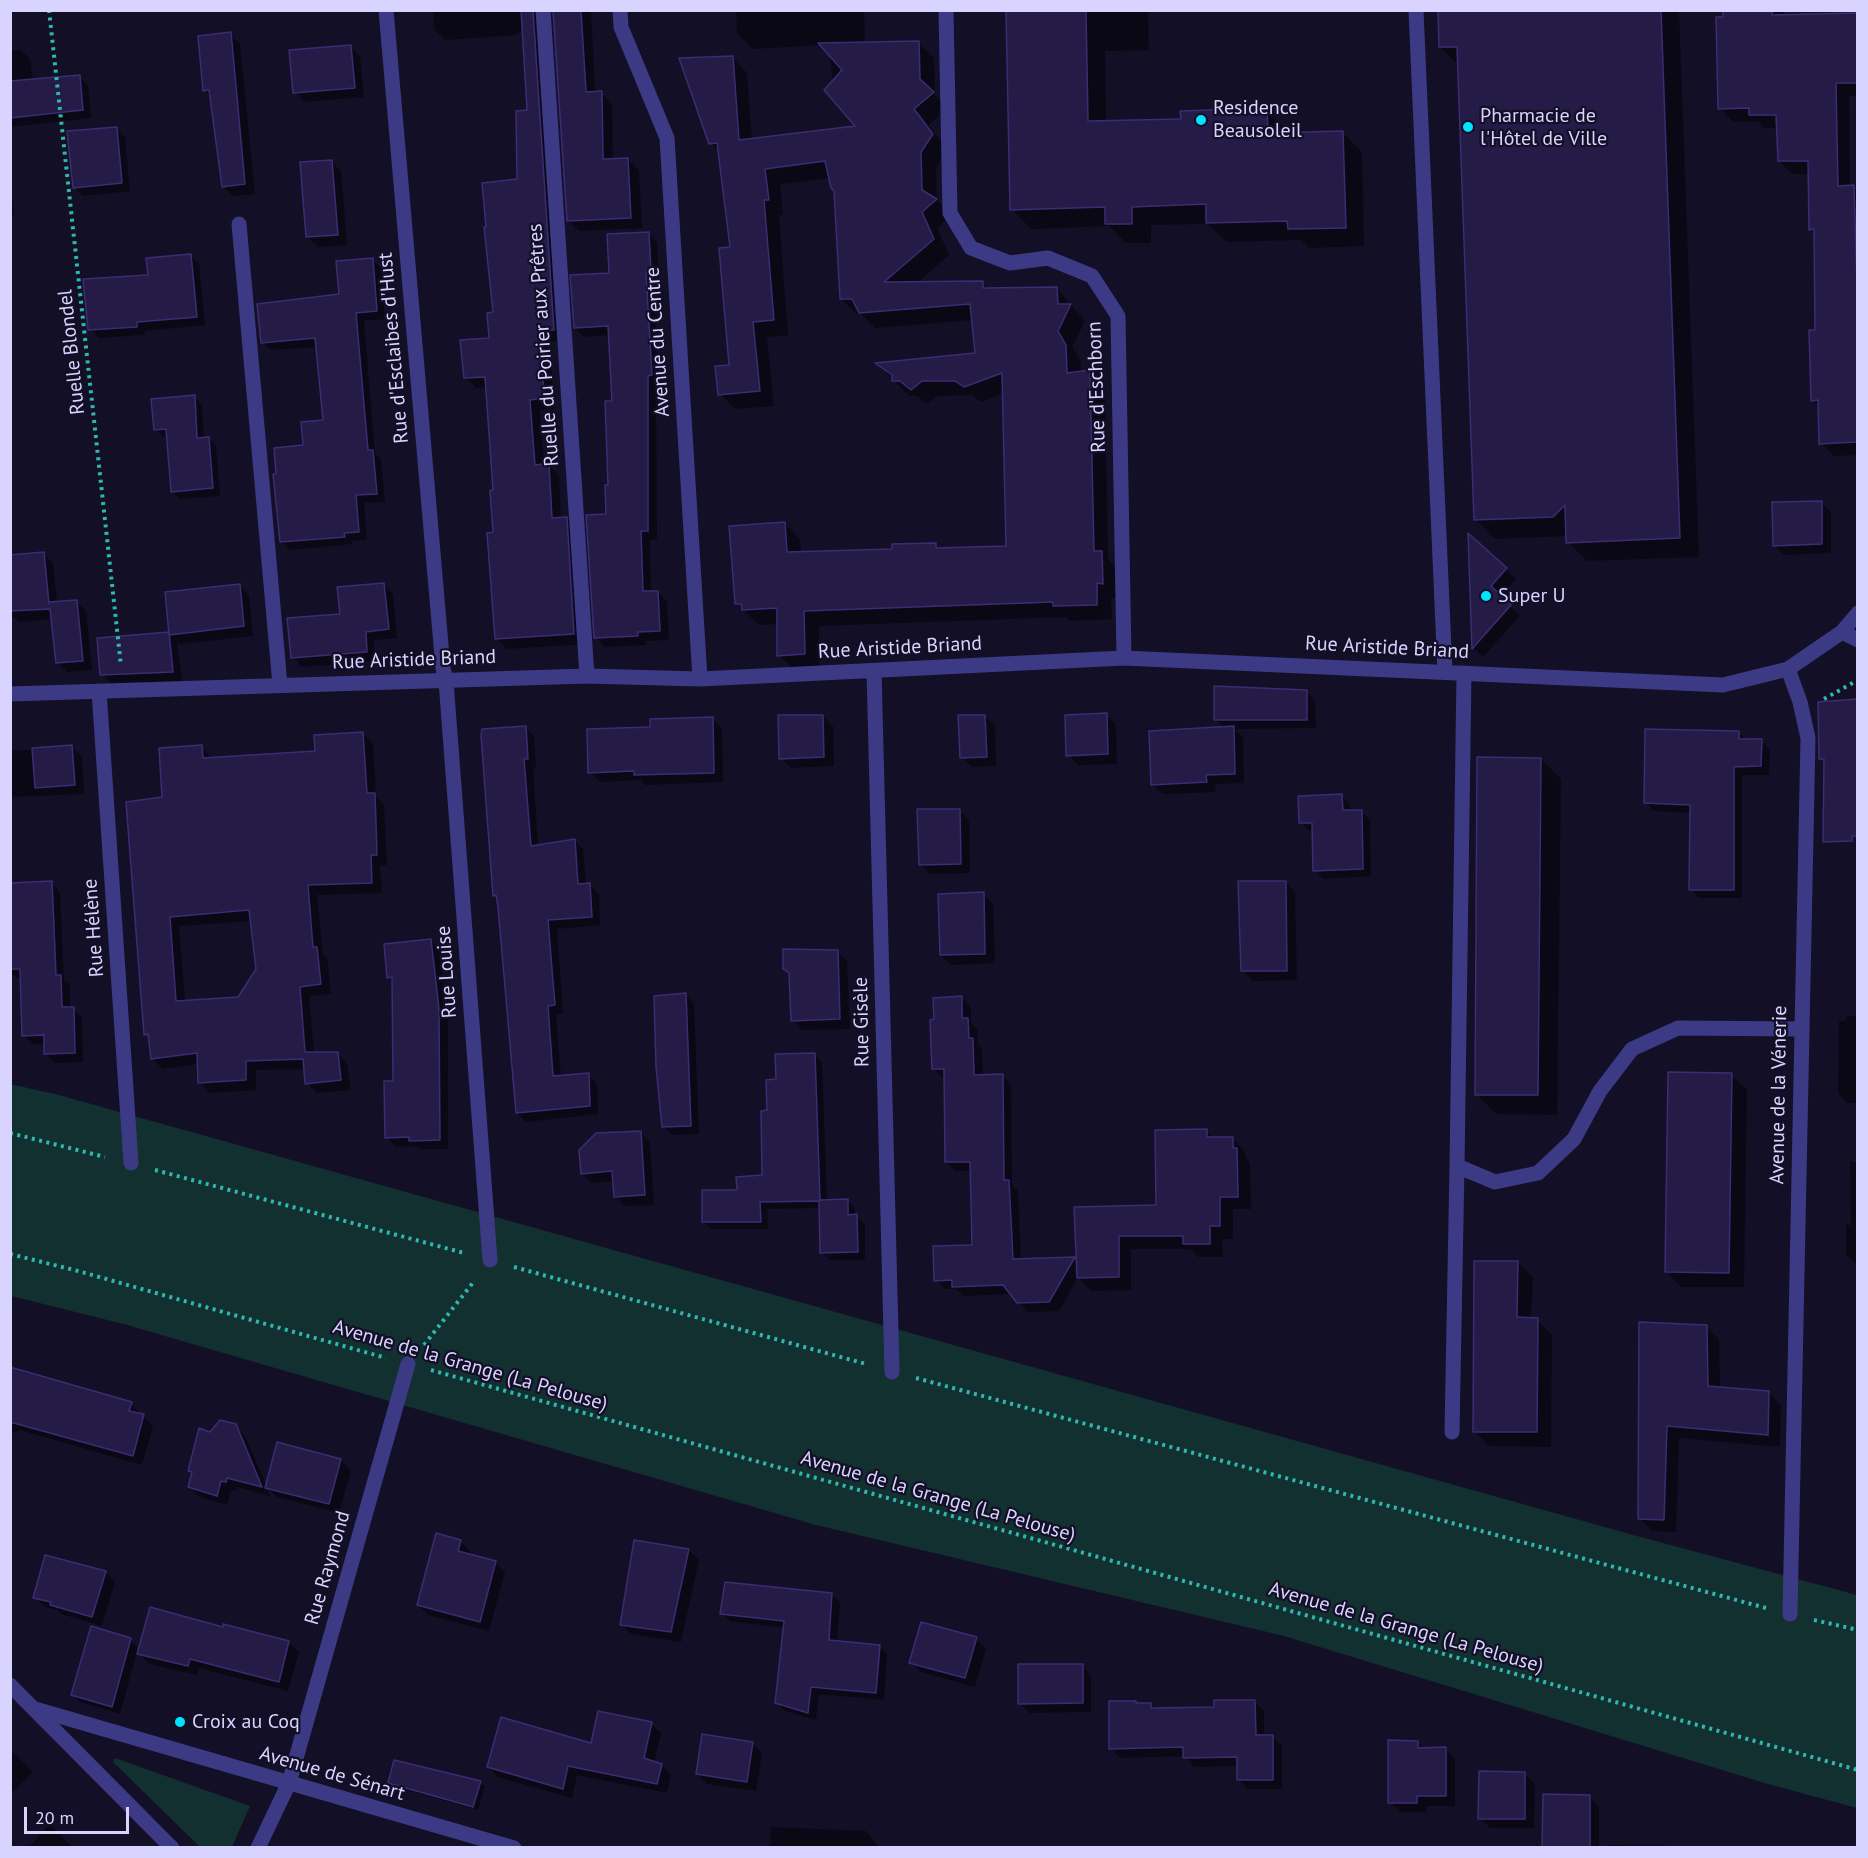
<!DOCTYPE html>
<meta charset="utf-8">
<style>
body{margin:0}
#map{position:relative;width:1868px;height:1858px;overflow:hidden;background:#130f26;font-family:"PT Sans",sans-serif}
canvas{display:block}
.frame{position:absolute;inset:0;border:12px solid #d9d4ff;pointer-events:none}
.scale{position:absolute;left:24px;top:1807px;width:105px;height:27px;box-sizing:border-box;border:3px solid #d9d4ff;border-top:0;padding-left:8px;font-size:18px;line-height:21px;white-space:nowrap;color:#d9d4ff;-webkit-text-stroke:4px #130f26;paint-order:stroke}
</style>
<div id="map">
<canvas width="1868" height="1858"></canvas>
<div class="frame"></div>
<div class="scale">20 m</div>
</div>
<script>
const c = document.querySelector('canvas').getContext('2d');
c.lineJoin = 'round';
function paint(path, color) { c.fillStyle = color; c.fill(path, 'evenodd'); }
function strokePath(path, color, width, dash) { c.strokeStyle = color; c.lineWidth = width; c.lineCap = dash ? 'butt' : 'round'; c.setLineDash(dash || []); c.stroke(path); }
function write(font, color, halo, rows, align = 'center') {
  c.font = font + ' "PT Sans",sans-serif'; c.lineWidth = 4.5; c.setLineDash([]); c.textBaseline = 'middle'; c.strokeStyle = halo; c.fillStyle = color; for (const [text, x, y, turn = 0] of rows) {
    c.save(); c.translate(x, y); c.rotate((+turn || 0) * Math.PI / 180); c.textAlign = isNaN(turn) ? turn : align; if (halo) c.strokeText(text, 0, 0); c.fillText(text, 0, 0); c.restore();
  }
}
const green = new Path2D(`
 M10 1084 59 1095 1637 1536 1857 1595V1808L1768 1784 1284 1636 816 1525 127 1325 11 1296Z
 M115 1758 250 1806 232 1847H200L113 1762Z`);
const shadow = new Path2D(`
 M433 10H554L548 13 564 340 550 342 554 409 540 410 544 465H548L559 476 561 519 566 518 577 529 585 644 507 649 496 638 495 491 487 387 476 388 466 377 491 339 519 180 529 111 524 30 515 35 445 40 434 29Z
 M554 10H591L595 93H601L612 104 613 160H628L639 170 642 228 579 231 568 221Z
 M736 10H864L865 44 918 42 934 58 935 95 948 108 929 125 947 150 936 168 937 200 952 215 937 228 949 255 916 284 982 283 989 290 1057 288 1085 321 1072 347 1081 362V372L1090 371 1105 387 1108 559 1116 568 1117 598H1111L1112 619 1070 621 1066 617 819 626V669L794 670 779 655 778 624 759 625 737 604 785 524 800 539 801 553 893 550 935 544 940 549 1008 547 1004 393 981 402 972 395 937 396 928 404 917 396H909L878 364 977 354 973 320 875 328 861 314H857L841 299 836 190 831 178 780 184 783 215H779L788 335 767 337 774 406 735 409 720 394 731 366 732 249 720 153 711 143 732 57 747 73 752 140 858 128 833 82 830 54 822 45 753 49 737 33Z
 M1007 10H1148L1149 50 1105 51 1106 122 1182 120 1266 110 1286 129V134L1343 133 1362 152 1364 246 1309 248 1301 240 1227 242 1208 224 1151 225V243H1126L1109 226 1031 229 1012 209Z
 M1439 10H1679L1699 557 1587 561 1568 542 1567 536 1495 539 1476 520 1459 65 1440 47Z
 M1725 10H1784V16L1858 14V96H1849L1850 187H1853L1858 191V455L1834 456 1821 443 1819 407 1813 400 1817 331 1816 234 1810 229 1809 174H1792L1779 161 1778 128H1764L1758 121 1733 122 1720 108Z
 M230 34 240 44 255 194 233 196 223 186 211 97 204 90Z
 M351 47 360 57 364 97 305 102 295 92Z
 M21 50 30 59 33 80 79 77 88 85 91 118 10 127V51Z
 M116 128 125 137 130 191 83 196 75 188Z
 M331 161 341 171 347 245 318 247 308 237Z
 M10 179 14 216 10 217Z
 M648 233 657 242 659 279 654 280 660 384H656L657 539 650 540 651 592H658L667 601 669 640 646 641V645L605 647 596 638 610 487 614 402 610 335 584 337 575 328 611 274Z
 M190 255 199 264 205 325 145 331V335L99 338 90 329 150 276Z
 M372 260 381 268 385 319 364 321 375 453 381 460 385 502 364 503 367 539 352 541V544L290 550 281 541 278 475 324 422 317 347 271 350 262 342 340 295Z
 M194 397 202 405 204 439 208 438 216 446 220 496 180 499 172 491 168 437H163L155 429Z
 M1821 502 1831 512V553L1784 555 1774 545Z
 M1469 536 1516 579 1500 597 1520 616 1483 657 1474 648Z
 M43 553 53 563 57 603 76 601 86 611 92 670 67 672 57 662 52 619 19 622 10 614V557Z
 M239 585 249 595 253 636 180 644 177 641 182 681 111 683 102 674 168 634 171 636 166 593Z
 M384 585 393 594 397 638 374 640 375 661 302 667 293 657 341 616Z
 M1306 691 1315 701 1316 728 1235 729 1243 737 1244 783 1215 784 1216 792 1163 794 1153 785 1224 728 1216 720Z
 M1855 701 1858 704V811L1835 831 1826 763 1821 758Z
 M1106 715 1116 724 1117 764 1078 765 1068 755Z
 M823 716 833 726 834 766 791 768 781 758Z
 M985 716 995 726 996 766 972 767 962 757Z
 M712 718 722 728 723 782 645 785 641 780 600 782 590 772 651 728Z
 M525 727 534 736 536 767H533L538 846 574 840 583 849 586 885H590L599 894 600 925 557 929 563 1013 556 1014 561 1077 588 1075 597 1084 598 1114 526 1122 517 1113 498 898 495 895Z
 M1738 732 1747 741H1761L1770 749 1769 775H1742V898H1699L1691 889 1692 813 1654 811 1646 802Z
 M362 733 373 744 376 797 384 805 387 865H380L382 893 317 895 323 954 327 958 331 994 309 996 314 1053H337L347 1064 351 1090 317 1093 307 1083 305 1069 256 1070V1090L210 1093 200 1082 199 1064 163 1069 152 1059 150 1038 145 1034 163 798 202 747 212 759 316 752ZM252 921 257 969 239 998 185 1002 179 926Z
 M72 747 82 757 84 794 10 797V751Z
 M1541 759 1561 779 1557 1115 1496 1114 1476 1094Z
 M1342 796 1350 804V812H1362L1370 820 1371 876 1323 879 1315 871 1314 831H1309L1300 822Z
 M959 811 969 820 970 873 930 874 920 864Z
 M51 882 60 892 64 980 70 985V1009H73L82 1018 83 1062 55 1063 46 1054V1044H32L23 1035 22 978H17L10 972V884Z
 M1286 882 1295 892 1297 980 1253 981 1243 971Z
 M983 894 993 904 995 963 951 965 941 955Z
 M431 941 440 950 448 1019V1149H420L416 1146 396 1147 387 1137 394 1083 393 982 388 977Z
 M837 951 847 961 850 1029 802 1030 792 1020Z
 M686 995 694 1004 699 1134 673 1135 664 1127Z
 M962 998 971 1007V1023L977 1029 978 1045 982 1049 983 1076H1002L1011 1085 1012 1185 1018 1191 1021 1260 1074 1258 1077 1262 1158 1206 1206 1131 1213 1138H1232L1245 1152 1246 1158 1250 1163 1251 1209H1233V1239H1222L1223 1257H1198L1190 1249H1131V1290L1091 1291 1078 1277 1059 1311 1028 1312 1011 1294 963 1296 956 1289H945L936 1280 973 1246 972 1171H956L946 1162 945 1078H943L933 1068Z
 M1847 1016H1858V1103H1847L1838 1093 1839 1021H1846Z
 M814 1054 822 1062 827 1201 847 1200 855 1208V1216L865 1224V1260H829L822 1252 821 1208 767 1209 768 1229H711L703 1221 738 1192 764 1177 769 1111 777 1081Z
 M1731 1075 1747 1090 1744 1287H1681L1666 1271Z
 M640 1132 650 1142 654 1205 625 1206 615 1196 614 1181 592 1183 582 1174Z
 M1850 1162H1858V1263H1855L1846 1254V1225H1851Z
 M1517 1262 1533 1277 1531 1319 1537 1320 1552 1335 1551 1447 1489 1446 1474 1431Z
 M1641 1324 1706 1327 1719 1339 1720 1388 1768 1392 1781 1405 1780 1447 1679 1438 1676 1532 1652 1531 1639 1518Z
 M10 1369 131 1404 153 1426 142 1465 20 1430 10 1434Z
 M235 1425 245 1436 267 1487 278 1444 341 1460 351 1470 339 1513 277 1497 267 1488 270 1496 237 1487 236 1491 231 1490 227 1505 199 1497 189 1487 193 1474 189 1471 211 1433Z
 M460 1541 470 1551 469 1555 495 1562 505 1572 489 1631 428 1615 418 1605Z
 M689 1550 699 1560 681 1642 631 1634 621 1624Z
 M106 1573 115 1582 102 1626 61 1614 57 1610 45 1607 35 1597Z
 M831 1594 840 1602 837 1643 879 1646 887 1654 884 1700 819 1694 816 1720 785 1711 777 1702 785 1628 730 1621 722 1613Z
 M225 1626 289 1643 299 1652 288 1691 199 1668 197 1675 149 1664 137 1652 120 1714 80 1702 72 1694 130 1640 140 1649 224 1629Z
 M976 1639 986 1649 975 1687 921 1672 911 1662Z
 M1082 1666 1091 1675V1712L1029 1713 1020 1703Z
 M1254 1701 1264 1711V1737H1272L1282 1746V1789H1248L1239 1780V1766L1194 1767 1185 1756 1120 1758 1111 1748 1135 1702 1137 1704H1151L1156 1709 1216 1708Z
 M651 1724 661 1733 654 1763 662 1765 671 1775 667 1793 577 1775 572 1798 498 1777 488 1767 592 1745Z
 M1417 1742 1424 1749H1445L1455 1759V1806H1426L1427 1812H1400L1390 1802Z
 M752 1743 762 1753 756 1791 707 1784 697 1774Z
 M10 1749 33 1772 10 1795Z
 M1525 1774 1535 1784 1534 1828H1490L1480 1818Z
 M390 1782H480L485 1787 478 1810 395 1787Z
 M1589 1797 1599 1806V1848H1544Z
 M50 1824 59 1833 73 1848H28Z
 M771 1827 866 1831 879 1848H770Z
 M1609 1845 1670 1846 1672 1848H1609Z`);
const building = new Path2D(`
 M521 10H533L554 330 540 331 544 398 530 400 535 465 549 463 552 518 567 517 574 634 495 639 487 533 493 532 490 490H493L485 377 464 378 460 340 489 338 487 313 493 312 484 227H486L482 183 517 179 516 111 527 110Z
 M553 10H581L586 92 602 91 603 159 628 158 631 218 567 221Z
 M1006 10H1086L1088 121 1181 119 1180 111 1267 108 1268 133 1343 131 1346 228 1288 229 1287 221 1206 223V204L1132 207V224H1105V207L1010 210Z
 M1438 10H1661L1680 538 1566 543 1565 505 1553 517 1474 520 1457 47H1439Z
 M1723 10H1772V15L1857 13V83H1836L1838 186 1854 185 1857 285V442L1819 444 1818 400 1811 401 1809 330H1815L1814 229 1809 230 1808 161H1778L1776 115H1749V108L1718 109 1716 17H1723Z
 M231 32 245 184 222 187 209 90 203 91 198 36Z
 M919 41 920 79 934 92 914 109 933 134 921 152 922 190 937 199 922 212 934 239 884 282 983 281V288L1057 287 1058 304H1071L1058 331 1066 345 1067 373 1090 370 1094 551H1102L1103 584 1097 583V605L1053 606V602L804 611 805 654 777 656V608L742 610 741 604H735L729 526 785 522 787 552 892 549V544L936 543V548L1006 546 1002 373 964 387 955 381H922L911 390 900 381H892V375L875 363 975 353 970 304 859 313 852 299H840L834 191 831 188 825 161 765 169 769 200H764L774 320 753 322 760 391 718 395 715 366 729 365 719 248 730 247 717 143 709 144 679 58 733 56 739 140 855 126 824 90 842 70 818 43Z
 M351 45 355 88 293 93 289 50Z
 M80 75 83 110 10 118V81Z
 M117 127 122 183 73 188 67 131Z
 M332 160 338 235 306 237 300 162Z
 M649 232 651 271H646L652 375 648 376V531H641L643 591H658L660 631 638 632V636L594 638 586 515 606 514 605 485H608L605 401H612L608 326 574 328 570 275 609 273 607 234Z
 M191 254 197 317 137 322V327L88 330 83 279 148 275 146 258Z
 M373 258 377 311 356 313 368 450H373L377 494 356 495 359 532 344 533 345 537 280 542 273 474H276L274 448 303 445 301 422 323 420 315 338 261 343 257 304 339 294 336 261Z
 M195 395 197 438 209 437 213 488 171 492 166 429 154 430 151 399Z
 M1822 501V544L1773 546 1772 502Z
 M1468 533 1507 568 1491 586 1511 605 1472 649Z
 M44 552 49 604V602L77 600 83 661 56 663 50 609 10 611V555Z
 M384 583 389 629 366 632 367 652 291 658 287 618 340 614 337 587Z
 M240 584 244 626 169 635 165 592Z
 M169 632 173 672 100 675 97 638Z
 M1214 686 1307 690V720H1214Z
 M1857 699V836H1852V841L1823 842 1824 759H1819L1818 702Z
 M1107 713 1108 754 1066 756 1065 715Z
 M778 715H823L824 757 779 759Z
 M958 715H985L987 757 960 758Z
 M713 717 714 773 634 775V771L588 773 587 729 650 727V719Z
 M526 726 528 759H524L531 846 575 839 578 884 590 883 592 917 548 920 555 1005 548 1006 553 1076 589 1073 590 1106 516 1113 498 907 496 895 493 896 481 735 482 729Z
 M1234 726 1235 774 1206 775 1207 782 1151 785 1149 731Z
 M1645 729 1739 731V739H1762L1761 766 1734 767V890H1689L1690 805 1644 803Z
 M363 732 367 793H375L377 855H371L372 883 308 885 313 947H317L321 984 300 987 305 1052H338L341 1080 305 1084 303 1059 246 1061V1080L198 1083 197 1053 151 1059 148 1034 144 1035 126 802 162 797 159 748 202 745 203 758 315 751 314 735ZM249 910 256 969 238 997 176 1001 170 917Z
 M72 745 75 785 35 788 32 748Z
 M1477 757 1541 758 1538 1095H1475Z
 M1342 794 1343 810H1362L1363 869 1313 871 1312 823H1299L1298 796Z
 M917 809H960L961 864 919 865Z
 M52 881 56 975H61L62 1007H74L75 1053 44 1054V1035L22 1036 20 969H10V883Z
 M1238 881H1286L1287 971H1241Z
 M984 892 985 954 940 955 938 894Z
 M431 939 439 1009 440 1140 409 1141V1137L385 1138 384 1081H393L392 977 387 978 384 944Z
 M783 949 838 950 840 1019 791 1021 789 973 783 969Z
 M686 993 691 1126 662 1127 656 1067 654 996Z
 M962 996V1018H968L969 1038H973L974 1075 1003 1074 1004 1180H1009L1013 1259 1075 1257 1049 1302 1017 1303 1003 1285 952 1287V1280L934 1281 933 1246 972 1245 970 1162H945L944 1069H932L930 1020 934 1019 933 998Z
 M815 1053 820 1200 848 1199V1215L857 1214 858 1252 820 1253 819 1201 760 1202 761 1222H702V1190H737L736 1177 762 1175 761 1111 767 1110 766 1080 776 1079 775 1054Z
 M1668 1072 1732 1073 1729 1273 1665 1272Z
 M1207 1129V1137H1233V1148H1237L1238 1197H1220V1226H1210V1244H1183V1236H1119V1277L1077 1278 1074 1207 1156 1205 1155 1130Z
 M641 1131 645 1195 614 1197 612 1171 581 1174 579 1150 596 1133Z
 M1474 1261H1518L1517 1317 1538 1318 1537 1432H1473Z
 M1639 1322 1707 1325 1708 1386 1769 1391 1768 1435 1667 1426 1664 1520 1638 1519Z
 M10 1367 132 1402 129 1411 144 1414 133 1456 10 1422Z
 M220 1420 236 1424 262 1487 227 1478 226 1482 221 1481 217 1496 188 1487 192 1472 188 1471 199 1428 210 1432Z
 M277 1442 341 1459 329 1504 265 1488Z
 M436 1533 461 1540 458 1551 496 1561 480 1622 417 1605Z
 M634 1540 689 1549 671 1632 620 1625Z
 M45 1555 106 1571 92 1617 50 1605 51 1602 33 1598Z
 M725 1582 832 1593 829 1640 880 1645 876 1693 811 1687 808 1713 775 1703 784 1621 720 1614Z
 M150 1607 223 1627V1624L289 1641 279 1682 190 1659 188 1666 137 1654Z
 M921 1622 977 1637 965 1678 909 1663Z
 M91 1626 131 1638 112 1707 71 1695Z
 M1018 1664H1083V1703L1018 1704Z
 M1214 1700H1255L1256 1735H1273V1780H1237V1757L1183 1758V1747L1109 1749V1701H1136V1703H1151V1708L1214 1707Z
 M598 1711 652 1722 644 1758 662 1764 657 1784 568 1766 563 1789 487 1767 501 1717 591 1743Z
 M702 1734 753 1742 747 1782 696 1774Z
 M1388 1740 1418 1741V1748L1446 1747V1796H1417V1803H1388Z
 M394 1760 481 1781 473 1807 388 1783Z
 M1479 1771 1525 1772V1819H1478Z
 M1543 1794 1590 1795V1848H1542Z`);
const path = new Path2D(`
 M49 10 121 666
 M1824 699 1858 680
 M10 1133 105 1157
 M155 1170 464 1253
 M10 1254 78 1271 386 1358
 M514 1267 866 1364
 M424 1345 475 1280
 M431 1370 1858 1770
 M916 1378 1766 1608
 M1814 1620 1858 1630`);
const minor = new Path2D(`
 M386 10 443 668 446 681 490 1260
 M543 10 587 676
 M620 10 621 27 667 138 700 679
 M946 10 950 213 971 248 1010 263 1048 258 1092 276 1118 316 1124 658
 M1416 10 1445 672
 M239 224 280 685
 M1842 632 1858 640
 M874 671 892 1372
 M1464 673 1457 1166 1495 1182 1538 1173 1574 1139 1600 1091 1632 1049 1678 1028 1802 1029
 M99 691 131 1163
 M10 694 587 676 700 679 1124 658 1723 685 1788 669
 M1452 1432 1457 1166
 M1790 1614 1808 738 1800 702 1788 669 1842 632 1858 613
 M10 1685 172 1848
 M35 1709 514 1848
 M258 1848 289 1783 408 1364`);
const markers = [
 [1201,120,6,"#00e5ff"],
 [1468,127,6,"#00e5ff"],
 [1486,596,6,"#00e5ff"],
 [180,1722,6,"#00e5ff"]
];
const poiNames = [
 ["Residence",1213,108],
 ["Beausoleil",1213,131],
 ["Pharmacie de",1480,116],
 ["l'Hôtel de Ville",1480,139],
 ["Super U",1498,596],
 ["Croix au Coq",192,1722]
];
const streetNames = [
 ["Avenue du Centre",658,342,-94],
 ["Ruelle du Poirier aux Prêtres",544,345,-94],
 ["Rue d'Esclaibes d'Hust",394,348,-95],
 ["Ruelle Blondel",72,352,-96],
 ["Rue d'Eschborn",1097,387,-92],
 ["Rue Aristide Briand",900,648,-3],
 ["Rue Aristide Briand",1387,648,3],
 ["Rue Aristide Briand",414,660,-2],
 ["Rue Hélène",94,928,-94],
 ["Rue Louise",447,972,-94],
 ["Rue Gisèle",862,1022,-91],
 ["Avenue de la Vénerie",1779,1095,-89],
 ["Avenue de la Grange (La Pelouse)",470,1366,16],
 ["Avenue de la Grange (La Pelouse)",938,1497,16],
 ["Rue Raymond",328,1568,-74],
 ["Avenue de la Grange (La Pelouse)",1406,1628,16],
 ["Avenue de Sénart",332,1774,16]
];
paint(green, '#12302f');
paint(shadow, '#0007');
paint(building, '#241b47');
strokePath(building, '#3b2d73', 1.5);
strokePath(path, '#2fb8b0', 4, [3, 4.5]);
strokePath(minor, '#3d3a85', 15);
for (const [x, y, r, color] of markers) { const dot = new Path2D(); dot.arc(x, y, r, 0, 2 * Math.PI); c.fillStyle = color; c.fill(dot); strokePath(dot, '#130f26', 2); }
write('20px', '#d9d4ff', '#130f26', poiNames, 'left');
write('20px', '#d9d4ff', '#130f26', streetNames);
</script>
